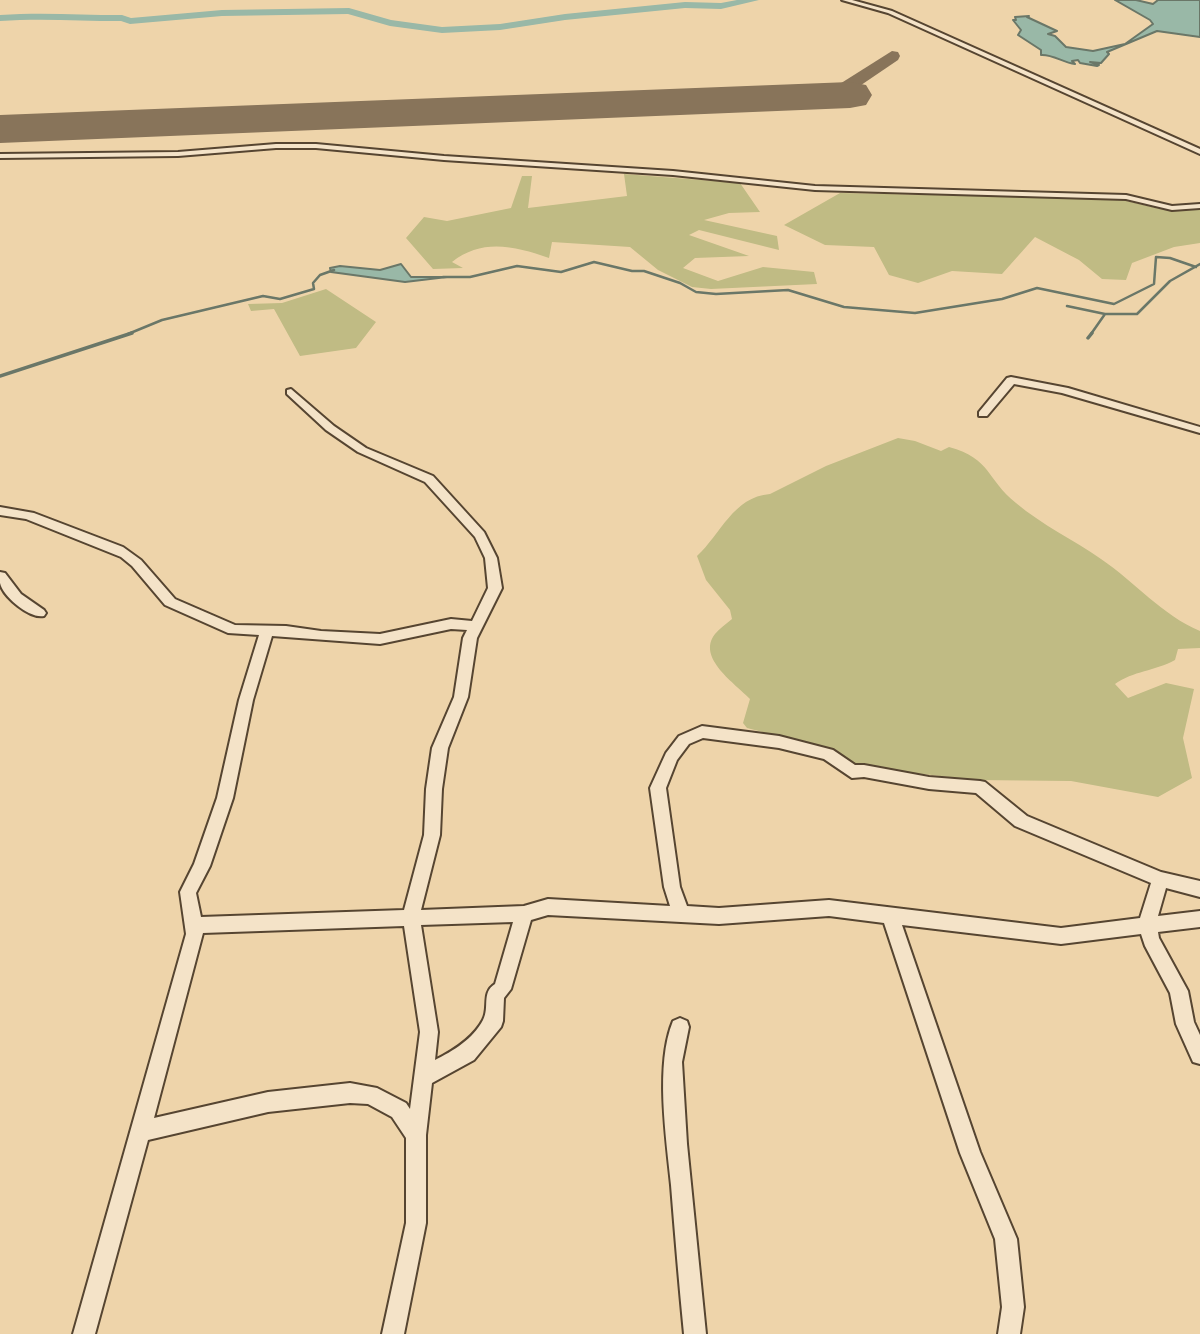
<!DOCTYPE html>
<style>
body{margin:0}
canvas{display:block;background:#eed4aa}
</style>
<canvas width="1200" height="1334"></canvas>
<script>
const c = document.querySelector('canvas').getContext('2d');
c.lineJoin = 'round';
function paint(path, color) { c.fillStyle = color; c.fill(path, 'evenodd'); }
function strokePath(path, color, width, dash) { c.strokeStyle = color; c.lineWidth = width; c.lineCap = dash ? 'butt' : 'round'; c.setLineDash(dash || []); c.stroke(path); }
const green = new Path2D(`
 M624 174 740 183 760 212 729 213 704 220 777 236 779 250 699 230 689 235 749 256 695 258 683 268 718 281 763 267 814 272 817 284 711 289 692 287 658 270 630 247 552 242 549 258C515 246 482 238 452 262L463 268 433 269 406 238 424 217 447 221 511 208 522 176H532L528 208 627 196Z
 M840 193 1118 199 1160 209 1200 207V243L1174 247 1132 263 1126 280 1102 279 1079 260 1035 237 1002 274 952 271 918 283 889 275 874 247 825 245 784 225Z
 M326 289 376 322 356 348 300 356 274 309 251 311 248 304 282 303Z
 M898 438 915 441 941 451 949 447C992 459 986 479 1016 503 1042 525 1074 540 1101 559 1135 582 1162 615 1200 631V648L1178 649 1175 660C1155 671 1133 671 1115 684L1128 698 1166 683 1194 689 1183 738 1192 778 1158 797 1071 781 975 780 854 766 833 750 747 728 743 723 750 699C736 684 696 658 715 634 719 629 726 624 732 619L730 610 706 580 697 556C721 534 733 497 770 494L826 466Z`);
const water = new Path2D(`
 M1115 0H1136L1153 4 1158 0H1200V37L1157 31 1107 52 1109 54 1101 63 1090 62 1099 65 1097 66 1080 63 1078 60 1072 61 1075 64C1063 63 1053 54 1041 55V50L1018 35 1021 30 1013 20H1016L1015 17 1029 16 1027 17 1057 31 1048 34 1055 36 1066 47 1093 51 1125 44 1153 24 1150 20Z
 M401 264 411 277H447L405 282 331 272 330 268 340 266 380 270Z`);
const streamFar1 = new Path2D(`
 M443 277H470L517 266 561 272 594 262 632 271H644L680 283 696 292 716 294 788 290 844 307 915 313 1002 299 1037 288 1114 304 1154 284 1156 257 1170 258 1196 267
 M1067 306 1105 314H1137L1170 281 1200 264
 M128 334 162 320 263 296 280 299 314 289 313 283 320 275 334 270
 M1091 334 1105 314`);
const stream = new Path2D(`
 M1088 338 1092 333
 M0 376 132 333`);
const river = new Path2D(`
 M737 0H759L721 9 685 8 565 20 500 30 442 33 390 26 348 14 222 16 130 24 121 21C80 21 40 18 0 21V15C41 12 81 15 122 15L131 18 222 10 349 8 391 20 442 27 500 24 565 14 685 2 721 3Z`);
const taxiway = new Path2D(`
 M892 51 898 52 900 56 898 60 839 100H827L824 96 827 92Z`);
const runway = new Path2D(`
 M850 82 866 85 872 95 866 105 850 108 0 143V115Z`);
const minor = new Path2D(`
 M842 0H852L892 11 1200 149V154L888 13Z
 M276 144H316L444 156 673 171 815 186 1126 195 1172 206 1200 204V208L1172 210 1126 199 815 190 673 175 444 160 316 148H276L178 156 0 158V154L178 152Z
 M1011 377 1068 388 1200 427V433L1062 393 1014 384 987 416H979V412L1007 378Z
 M291 389 334 426 366 448 433 476 484 532 497 558 502 588 477 638 468 697 448 748 442 789 440 835 421 910 524 906 548 899 670 906 664 887 650 788 666 753 679 736 702 726 779 736 833 750 855 765H864L929 777 980 781 985 782 1027 816 1161 872 1200 881V897L1166 888 1158 916 1200 911V927L1158 932 1159 938 1188 991 1194 1022 1200 1035V1064L1193 1062 1176 1024 1170 993 1145 946 1141 934 1061 944 902 925 980 1152 1017 1239 1024 1307 1020 1334H998L1002 1307 995 1239 960 1153 884 923 829 916 719 924 548 915 531 920 511 989 504 998 503 1021 501 1027 474 1060 432 1083 426 1135V1223L404 1334H382L406 1223V1138L392 1117 368 1104 350 1103 268 1112 148 1140 95 1334H73L186 934 180 892 194 864 217 798 239 700 259 635 228 633 165 605 132 566 121 557 26 519 0 515V507L34 513 123 547 141 560 175 599 235 625 286 626 321 631 380 634 451 619 472 621 488 588 485 558 475 537 425 482 358 452 326 430 287 394V390ZM451 629 467 630 463 638 454 697 432 748 426 789 424 835 404 910 201 917 196 893 210 866 233 798 253 700 272 636 380 644ZM703 738 779 748 824 759 852 778 864 777 929 789 976 793 1015 826 1151 883 1140 918 1061 928 829 900 719 908 687 906 680 887 666 788 677 760 689 744ZM513 922 495 984C481 993 490 1007 483 1020 473 1039 453 1051 435 1060L438 1032 421 925ZM404 926 420 1032 410 1109 406 1103 377 1088 350 1083 268 1092 154 1118 203 933Z
 M0 572 5 573 21 594 44 610 46 613 44 616C30 619 3 597 0 583 0 579 0 575 0 572Z
 M680 1018 687 1021 689 1027 682 1062 687 1144 706 1334H684C679 1284 675 1235 671 1185 666 1137 655 1064 673 1021Z`);
paint(green, '#c0bb84');
paint(water, '#99b8a7');
strokePath(water, '#6a7768', 2);
strokePath(streamFar1, '#6a7768', 2.5);
strokePath(stream, '#6a7768', 3.5);
paint(river, '#99b8a7');
paint(taxiway, '#88745a');
paint(runway, '#88745a');
strokePath(minor, '#564531', 4);
paint(minor, '#f4e3c8');
</script>
